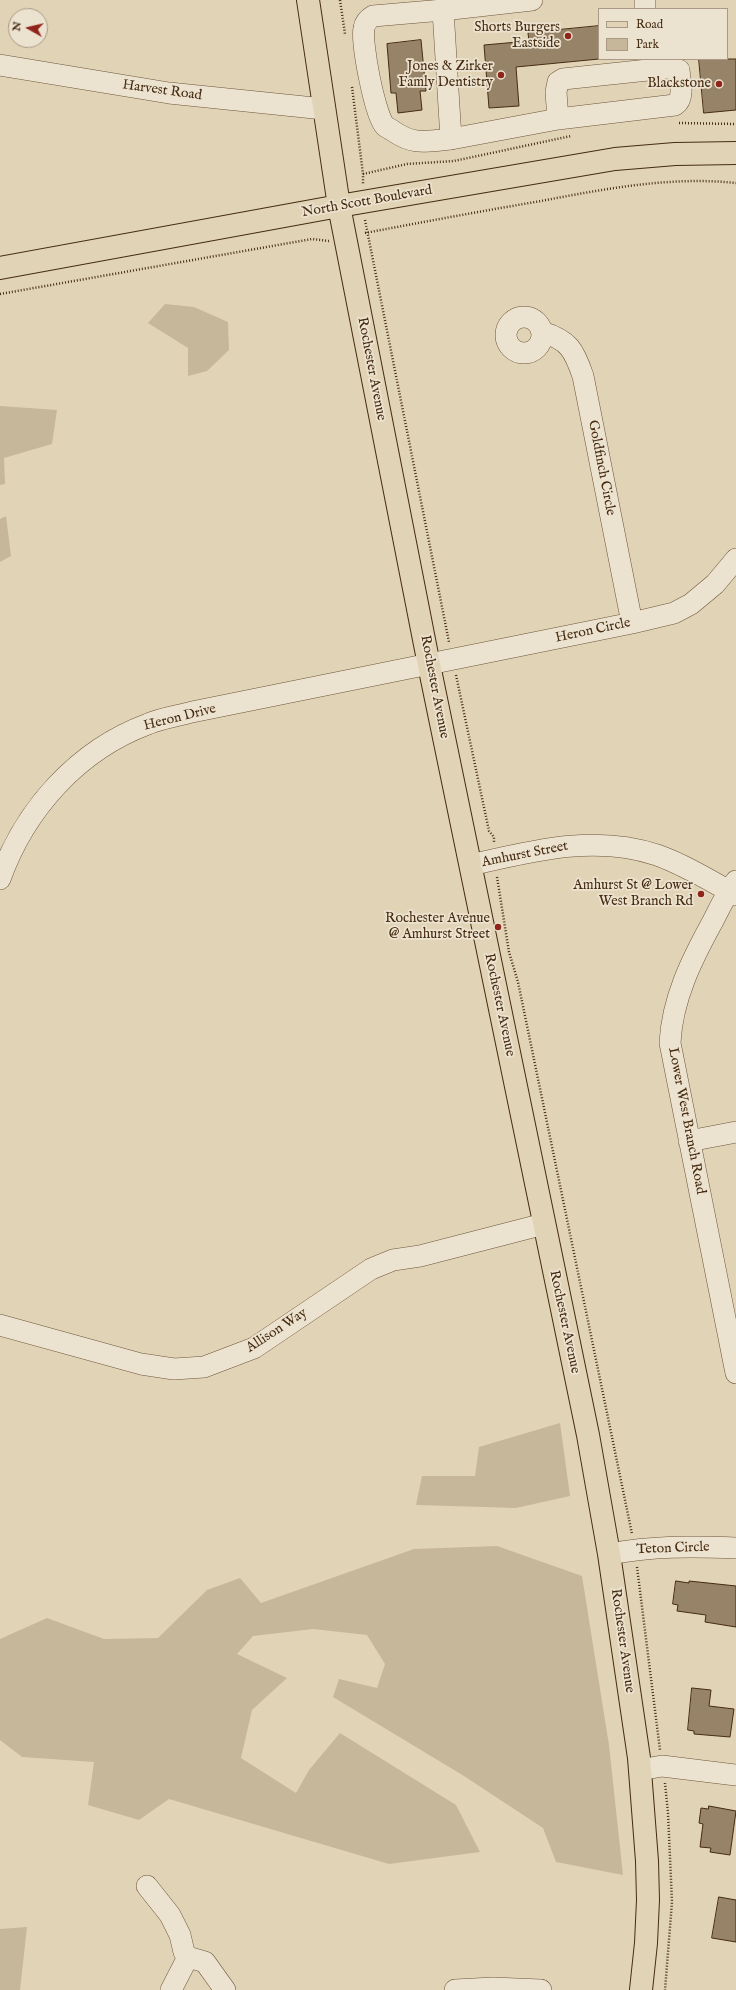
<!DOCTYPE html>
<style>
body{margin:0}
#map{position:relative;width:736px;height:1990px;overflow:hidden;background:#e1d3b6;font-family:"IM FELL English",serif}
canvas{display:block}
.legend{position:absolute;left:598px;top:8px;width:130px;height:52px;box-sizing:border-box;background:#ece2d0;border:1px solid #aa9984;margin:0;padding:5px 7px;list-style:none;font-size:12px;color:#462c11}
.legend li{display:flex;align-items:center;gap:8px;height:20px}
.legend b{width:20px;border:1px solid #aa9984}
.north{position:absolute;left:8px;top:8px;width:40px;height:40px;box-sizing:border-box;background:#ece2d0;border:1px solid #aa9984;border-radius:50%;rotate:278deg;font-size:11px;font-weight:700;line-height:16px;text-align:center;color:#462c11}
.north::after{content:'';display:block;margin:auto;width:14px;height:18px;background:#8f2418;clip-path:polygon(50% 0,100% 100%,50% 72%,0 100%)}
</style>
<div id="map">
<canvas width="736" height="1990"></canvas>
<ul class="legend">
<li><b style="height:5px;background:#e1d3b6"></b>Road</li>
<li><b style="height:11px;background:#c7b79a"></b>Park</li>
</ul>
<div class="north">N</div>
</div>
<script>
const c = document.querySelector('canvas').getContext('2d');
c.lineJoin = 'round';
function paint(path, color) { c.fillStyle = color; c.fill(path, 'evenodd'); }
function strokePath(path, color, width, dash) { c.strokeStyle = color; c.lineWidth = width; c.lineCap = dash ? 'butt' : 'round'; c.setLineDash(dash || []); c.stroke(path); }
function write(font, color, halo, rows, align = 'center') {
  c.font = font + ' "IM FELL English",serif'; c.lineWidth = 3.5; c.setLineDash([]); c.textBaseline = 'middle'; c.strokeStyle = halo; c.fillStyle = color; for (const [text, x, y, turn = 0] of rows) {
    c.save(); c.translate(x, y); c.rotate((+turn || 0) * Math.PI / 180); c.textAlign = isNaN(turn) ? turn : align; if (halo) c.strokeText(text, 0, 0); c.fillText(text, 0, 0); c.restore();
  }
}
const green = new Path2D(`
 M165 304 194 307 228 322 229 350 207 371 188 376V348L148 323Z
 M0 406 57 410 52 444 4 458 5 484 0 485Z
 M6 516 11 556 0 562V519Z
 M560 1423 570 1496 516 1508 416 1505 422 1476H475L479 1447Z
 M497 1546 582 1576 609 1745 623 1875 556 1862 543 1828 464 1776 333 1697 339 1679 377 1688 385 1664 367 1635 313 1629 253 1636 237 1654 287 1678 252 1710 241 1758 296 1793 309 1770 340 1733 456 1805 480 1852 389 1864 169 1799 139 1820 88 1805 94 1762 22 1757 0 1740V1639L47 1618 104 1639 158 1638 207 1590 240 1578 261 1603 414 1549Z
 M27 1927 20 1990H0V1929Z`);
const building = new Path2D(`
 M599 26V59L516 67 519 106 489 108 484 45 529 41 528 33Z
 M421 40 426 91H420L422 110 398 113 396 93H391L387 44Z
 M699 59H736V110L704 113Z
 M676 1581 689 1583V1581L736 1586V1627L705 1622 706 1615 677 1611 678 1605 673 1604Z
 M692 1688 711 1690 709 1706 734 1709 730 1737 694 1734V1731L688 1730Z
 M709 1806 736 1811 730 1855 710 1852 711 1848 700 1847 703 1824 699 1823 701 1808 708 1809Z
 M719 1897 736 1900V1942L712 1938Z`);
const path = new Path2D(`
 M340 0 345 34
 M352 87 363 174V185
 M679 123 736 124
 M363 174 407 164 454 161 571 136
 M365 220 449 642
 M365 233C423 222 482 211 541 201 604 189 671 176 736 183
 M0 294 312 239 329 241
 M456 675 489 831 494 837V842
 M497 877 509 952 518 982 632 1534
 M637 1567 660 1750
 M665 1783 668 1813 672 1902 665 1990`);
const minor = new Path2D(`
 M532 0 443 10 451 139 558 119 675 105C685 98 680 81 679 70L667 68 563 79 558 82 556 92 558 119
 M645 0V9
 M443 10 373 16C368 19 365 22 364 28 361 43 375 116 385 126 387 128 391 129 393 131 415 146 426 141 451 139
 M0 65 169 93 324 109
 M506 335a18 18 0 1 1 36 0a18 18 0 1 1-36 0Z
 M542 332C569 340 574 350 583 376L632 623
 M471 865C532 851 595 834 657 855 685 865 711 881 736 895
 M0 879C25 809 78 750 148 724 162 718 178 716 192 712L632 623 674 613 691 604 715 584 736 559
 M736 881C726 894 720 907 713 921 692 959 672 999 670 1043L736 1373
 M689 1141 736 1132
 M0 1325 141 1364 174 1369 204 1367 254 1348 371 1269 393 1260 420 1256 544 1224
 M609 1554C653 1546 692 1546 736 1548
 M640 1770 662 1766 736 1775
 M147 1886 170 1915 180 1935 184 1952 188 1957 205 1962 225 1990
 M171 1990 188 1957
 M455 1990 493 1988 541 1990`);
const major = new Path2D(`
 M308 0 339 206 429 665 588 1435 609 1554 639 1758 647 1861 648 1900 646 1943 641 1990
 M0 268 339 206 615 159 675 154 736 153`);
const markers = [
 [568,36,4,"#8f2418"],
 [501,75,4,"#8f2418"],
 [719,84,4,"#8f2418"],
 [701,894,4,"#8f2418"],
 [498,927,4,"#8f2418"]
];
const poiNames = [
 ["Shorts Burgers",560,28],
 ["Eastside",560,44],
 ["Jones & Zirker",493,67],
 ["Famly Dentistry",493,83],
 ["Blackstone",711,84],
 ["Amhurst St @ Lower",693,886],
 ["West Branch Rd",693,902],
 ["Rochester Avenue",490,919],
 ["@ Amhurst Street",490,935]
];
const streetNames = [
 ["Harvest Road",162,91,8],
 ["North Scott Boulevard",367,202,-10],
 ["Rochester Avenue",371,369,79],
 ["Goldfinch Circle",601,468,79],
 ["Heron Circle",593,631,-12],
 ["Rochester Avenue",434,687,79],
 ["Heron Drive",180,718,-14],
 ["Amhurst Street",525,855,-11],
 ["Rochester Avenue",499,1005,78],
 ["Lower West Branch Road",686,1121,79],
 ["Rochester Avenue",564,1322,78],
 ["Allison Way",277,1331,-33],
 ["Teton Circle",673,1549,-2],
 ["Rochester Avenue",622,1641,82]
];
paint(green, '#c7b79a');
paint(building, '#978367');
strokePath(building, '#462c11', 1);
strokePath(minor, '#6d563a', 22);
strokePath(major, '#462c11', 24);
strokePath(path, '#462c11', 2.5, [1, 2]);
strokePath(minor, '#ece2d0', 21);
strokePath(major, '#e1d3b6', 22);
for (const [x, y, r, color] of markers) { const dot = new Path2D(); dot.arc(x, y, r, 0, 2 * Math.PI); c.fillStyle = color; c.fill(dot); strokePath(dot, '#ece2d0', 1.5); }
write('14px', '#462c11', '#ece2d0', poiNames, 'right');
write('14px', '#462c11', '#ece2d0', streetNames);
</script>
